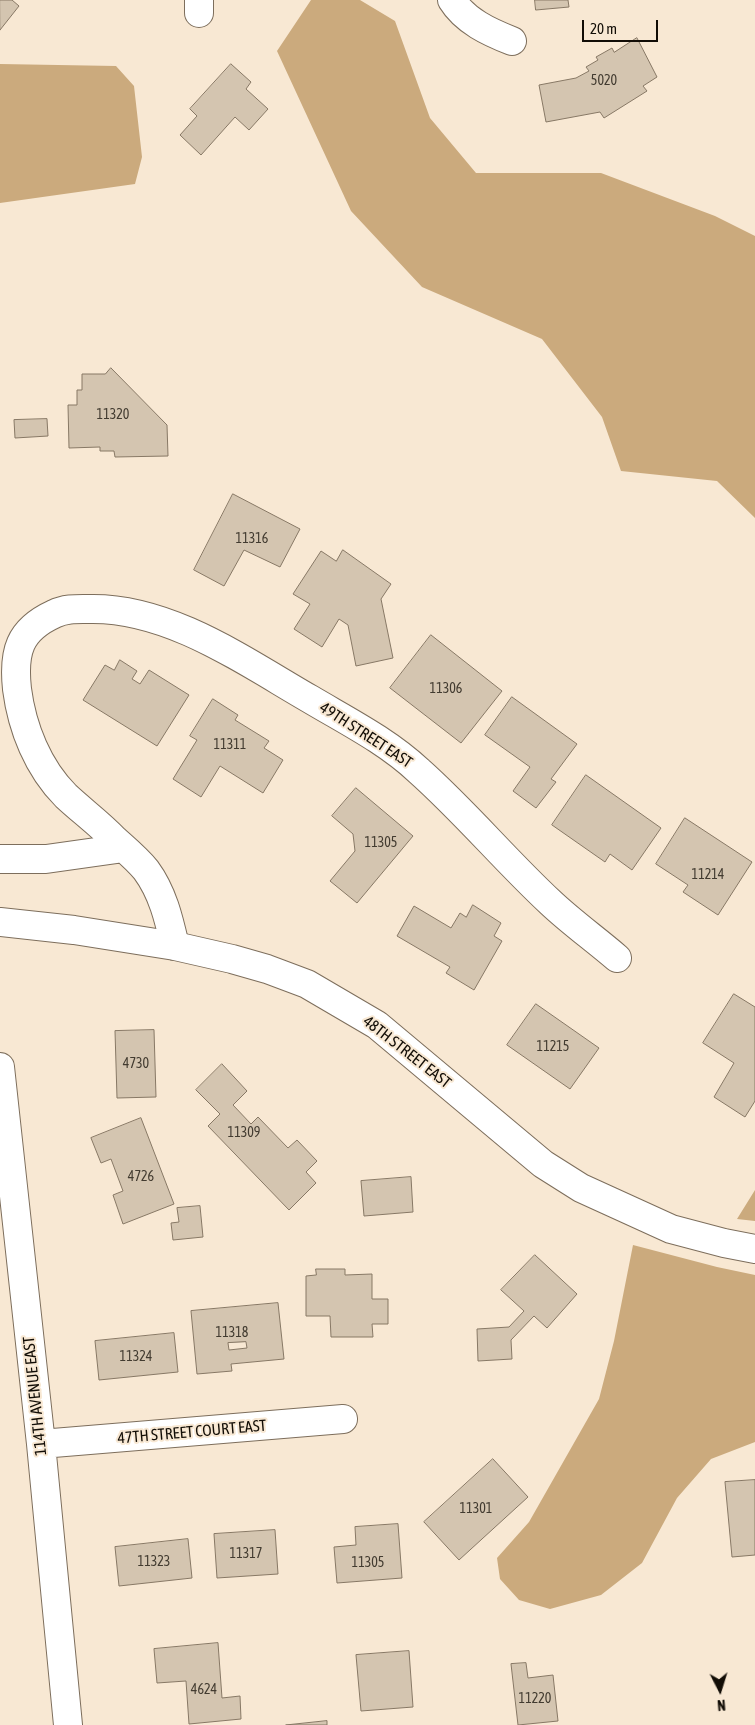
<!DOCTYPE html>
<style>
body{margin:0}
#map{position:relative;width:755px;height:1725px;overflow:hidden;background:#f8e8d3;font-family:"Asap Condensed",sans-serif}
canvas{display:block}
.north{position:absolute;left:695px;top:1665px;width:50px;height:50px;-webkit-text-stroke:4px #f8e8d3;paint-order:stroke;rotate:175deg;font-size:14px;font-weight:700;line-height:20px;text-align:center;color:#120d06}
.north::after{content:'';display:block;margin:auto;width:18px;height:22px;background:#120d06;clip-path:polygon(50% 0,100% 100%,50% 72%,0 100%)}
.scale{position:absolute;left:582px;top:20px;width:76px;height:22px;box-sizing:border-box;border:2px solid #120d06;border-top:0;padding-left:6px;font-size:15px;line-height:18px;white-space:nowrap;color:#120d06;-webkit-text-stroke:4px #f8e8d3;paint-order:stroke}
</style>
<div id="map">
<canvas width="755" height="1725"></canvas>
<div class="north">N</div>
<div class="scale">20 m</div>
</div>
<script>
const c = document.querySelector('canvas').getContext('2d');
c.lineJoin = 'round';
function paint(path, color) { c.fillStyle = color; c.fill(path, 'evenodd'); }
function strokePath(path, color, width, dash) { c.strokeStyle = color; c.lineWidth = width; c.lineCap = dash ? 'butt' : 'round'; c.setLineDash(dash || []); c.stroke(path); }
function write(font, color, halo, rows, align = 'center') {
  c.font = font + ' "Asap Condensed",sans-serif'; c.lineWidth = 4; c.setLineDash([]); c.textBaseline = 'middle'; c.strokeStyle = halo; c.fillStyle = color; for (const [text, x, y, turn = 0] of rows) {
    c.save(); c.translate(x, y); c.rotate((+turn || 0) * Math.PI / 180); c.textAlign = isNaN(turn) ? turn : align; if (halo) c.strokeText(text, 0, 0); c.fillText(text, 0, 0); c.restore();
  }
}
const forest = new Path2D(`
 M311 0H360L395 21 430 118 476 173H601L715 216 755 236V518L717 481 621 471 602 417 542 339 422 287 351 211 277 51Z
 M0 64 116 66 134 86 142 157 135 184 0 203Z
 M755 1190V1221L737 1219Z
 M633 1245 717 1267 755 1275V1442L711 1459 677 1498 642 1563 601 1595 550 1609 519 1600 500 1579 497 1558 529 1522 599 1399 614 1341Z`);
const building = new Path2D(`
 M0 0H12L19 6 0 30Z
 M535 0H568L569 7 536 10Z
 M637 38 657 77 643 86 647 91 604 118 600 112 546 122 539 85 576 78 589 71 586 67 598 60 596 57 612 48 614 52Z
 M231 64 251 82 246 89 268 109 249 130 235 117 201 155 180 135 197 116 190 109Z
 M111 368 167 425 168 456 115 457 114 451H100V447L69 448 68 405H77V390H82V374H105Z
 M47 419 48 436 15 438 14 420Z
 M233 494 300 529 280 567 244 550 224 586 194 570Z
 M343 550 391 584 381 599 393 658 356 666 348 625 339 619 322 647 294 629 310 604 293 594 321 551 336 561Z
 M431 635 502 691 461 743 390 688Z
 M120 660 137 671 132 679 140 684 149 670 189 695 157 746 83 700 105 665 114 670Z
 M512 697 577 744 551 779 556 782 536 808 513 791 530 767 485 735Z
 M213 699 238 715 235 720 269 741 264 748 283 760 263 793 220 766 201 797 173 779 197 740 190 736Z
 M586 775 661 828 632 870 610 854 605 862 552 825Z
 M356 788 413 836 357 903 330 881 355 851 353 834 332 816Z
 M685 818 752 862 718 915 683 892 688 885 656 864Z
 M473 905 501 923 494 936 502 941 474 990 446 973 450 967 397 936 414 906 451 928 460 913 466 917Z
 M734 994 755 1007V1101L745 1117 714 1097 734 1063 703 1043Z
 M536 1004 599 1048 570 1089 507 1045Z
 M154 1030 156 1097 117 1098 115 1031Z
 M222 1064 247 1091 233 1105 251 1124 258 1117 288 1148 297 1140 317 1161 306 1172 316 1183 289 1210 208 1126 220 1114 196 1090Z
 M141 1118 174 1204 123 1224 113 1195 123 1191 111 1159 101 1163 91 1138Z
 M411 1177 413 1212 364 1216 361 1181Z
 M200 1206 203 1237 173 1240 171 1223 179 1222 177 1208Z
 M535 1255 577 1294 547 1328 534 1316 511 1340 512 1359 478 1361 477 1329 509 1327 524 1311 501 1290Z
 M316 1269H345V1275L372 1274V1299H388V1324H372L373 1337H331L330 1316H306V1276L316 1275Z
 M278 1303 284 1359 231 1364 232 1371 197 1374 191 1311ZM246 1342 247 1348 229 1350 228 1343Z
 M174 1333 178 1372 99 1380 95 1341Z
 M493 1459 528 1497 459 1560 424 1522Z
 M755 1480V1555L732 1557 725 1482Z
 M398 1524 402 1578 337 1583 334 1547 356 1545 355 1527Z
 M275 1530 278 1574 217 1578 214 1534Z
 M188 1539 192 1578 119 1586 115 1547Z
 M218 1643 222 1698 240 1696 241 1719 189 1724 186 1681 157 1683 154 1649Z
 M409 1651 413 1707 361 1711 356 1655Z
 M526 1663 528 1678 553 1675 558 1721 518 1725 511 1664Z
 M327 1721V1725H286Z`);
const minor = new Path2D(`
 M452 0C465 21 489 32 512 41
 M199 13V0
 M0 859H46L124 848
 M175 946C169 920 163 893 146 870 137 859 125 849 115 840 100 824 82 811 66 796 38 768 22 728 17 689 13 652 19 630 54 614 66 608 78 609 91 609 170 608 244 661 310 699 347 721 387 741 419 771 465 812 505 860 550 902 571 922 595 939 617 958
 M0 1067 41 1444 68 1725
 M41 1444 343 1419`);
const tertiary = new Path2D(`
 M0 922 74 930 175 946 232 959 267 969 307 984 377 1025 543 1164 581 1188 671 1229 724 1243 755 1249`);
const numberNames = [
 ["5020",604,81],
 ["11320",113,415],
 ["11316",252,539],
 ["11306",446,689],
 ["11311",230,745],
 ["11305",381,843],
 ["11214",708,875],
 ["11215",553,1047],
 ["4730",136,1064],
 ["11309",244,1133],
 ["4726",141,1177],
 ["11318",232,1333],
 ["11324",136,1357],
 ["11301",476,1509],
 ["11317",246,1554],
 ["11323",154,1562],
 ["11305",368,1563],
 ["4624",204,1690],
 ["11220",535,1699]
];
const streetNames = [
 ["49TH STREET EAST",366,735,33],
 ["48TH STREET EAST",407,1052,38],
 ["114TH AVENUE EAST",35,1396,-96],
 ["47TH STREET COURT EAST",192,1432,-5]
];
paint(forest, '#cbaa7d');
paint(building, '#d4c5b0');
strokePath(building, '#877865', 1);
strokePath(minor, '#7d6e5c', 30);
strokePath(tertiary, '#7d6e5c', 30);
strokePath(minor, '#fff', 28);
strokePath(tertiary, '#fff', 28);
write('14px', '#423b30', null, numberNames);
write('16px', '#120d06', '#f8e8d3', streetNames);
</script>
